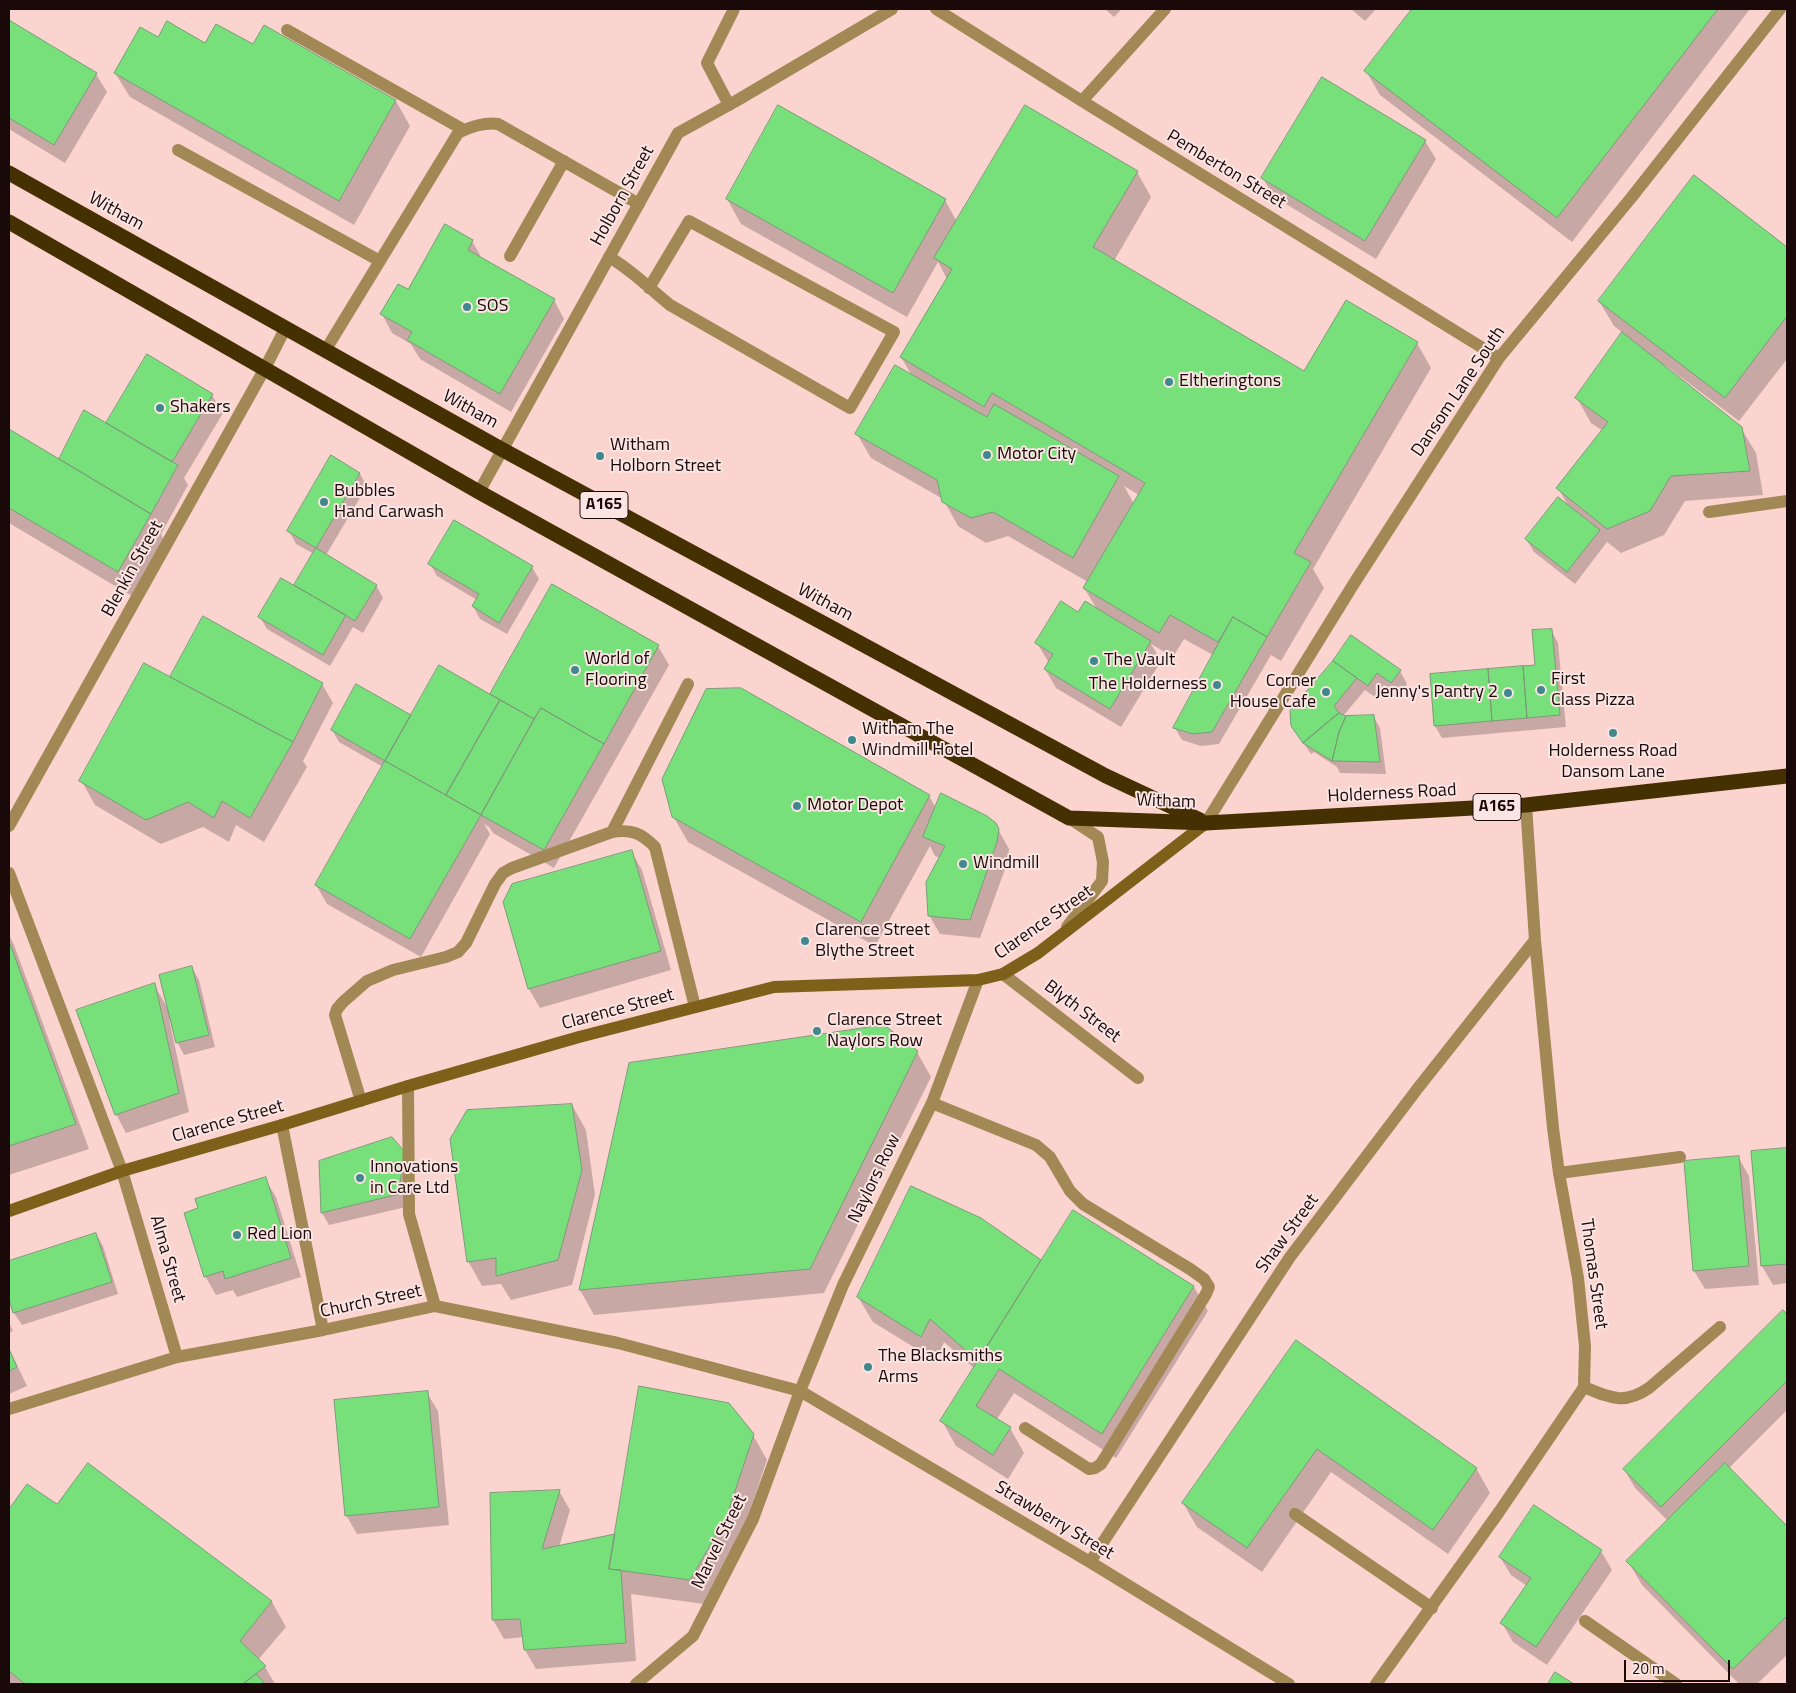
<!DOCTYPE html>
<style>
body{margin:0}
#map{position:relative;width:1796px;height:1693px;overflow:hidden;background:#fbd3cf;font-family:"Titillium Web",sans-serif}
canvas{display:block}
.frame{position:absolute;inset:0;border:10px solid #190908;pointer-events:none}
.scale{position:absolute;left:1624px;top:1660px;width:106px;height:22px;box-sizing:border-box;border:2px solid #190908;border-top:0;padding-left:6px;font-size:15px;line-height:18px;white-space:nowrap;color:#190908;-webkit-text-stroke:4px #fae5e3;paint-order:stroke}
</style>
<div id="map">
<canvas width="1796" height="1693"></canvas>
<div class="frame"></div>
<div class="scale">20 m</div>
</div>
<script>
const c = document.querySelector('canvas').getContext('2d');
c.lineJoin = 'round';
function paint(path, color) { c.fillStyle = color; c.fill(path, 'evenodd'); }
function strokePath(path, color, width, dash) { c.strokeStyle = color; c.lineWidth = width; c.lineCap = dash ? 'butt' : 'round'; c.setLineDash(dash || []); c.stroke(path); }
function write(font, color, halo, rows, align = 'center') {
  c.font = font + ' "Titillium Web",sans-serif'; c.lineWidth = 4; c.setLineDash([]); c.textBaseline = 'middle'; c.strokeStyle = halo; c.fillStyle = color; for (const [text, x, y, turn = 0] of rows) {
    c.save(); c.translate(x, y); c.rotate((+turn || 0) * Math.PI / 180); c.textAlign = isNaN(turn) ? turn : align; if (halo) c.strokeText(text, 0, 0); c.fillText(text, 0, 0); c.restore();
  }
}
const shadow = new Path2D(`
 M1105 9H1122L1114 17Z
 M1351 9H1376L1365 21Z
 M1413 9H1750L1572 242 1380 95 1366 71Z
 M9 22 96 74 107 92 65 163 9 129Z
 M264 27 396 101 410 126 354 225 130 97 115 73 158 39 206 44 253 46Z
 M1425 141 1436 159 1376 259 1273 196 1263 178Z
 M1137 172 1151 197 1114 261 1305 373 1417 343 1431 368 1313 569 1324 588 1281 661 1271 655 1219 744 1201 746 1182 740 1175 728 1213 655 1184 639 1173 657 1151 644 1161 661 1121 727 1056 688 1045 669 1049 663 1037 643 1079 614 1097 609 1084 588 1088 582 1008 536 986 543 958 526 943 499 871 458 857 434 912 376 901 357 947 279 938 262 907 317 741 224 727 199 945 200 957 222ZM1124 486 1139 495 1134 504Z
 M1694 177 1787 249V359L1739 421 1666 366 1665 368 1741 428 1756 453 1763 495 1685 501 1664 535 1621 553 1607 542 1575 584 1534 552 1526 539 1569 507 1558 488 1603 431 1591 423 1577 398 1623 333 1614 326 1599 301Z
 M446 226 472 241 483 260 554 300 564 319 511 412 420 359 411 344 392 333 382 314 408 291Z
 M212 395 223 413 184 478 188 485 161 534 164 540 132 596 9 523V431L63 463 107 424Z
 M360 474 367 486 326 555 376 585 383 598 363 633 353 627 330 666 267 629 260 617 295 587 314 554 296 544 289 531Z
 M430 564 532 567 539 579 507 634 480 619 473 606 477 600 437 576Z
 M553 586 658 646 669 665 554 868 493 833 489 827 484 824 490 834 421 957 327 904 316 885 383 767 339 742 332 730 411 717 491 696Z
 M1551 630 1558 643 1566 727 1442 738 1435 726 1536 666Z
 M1334 661 1400 671 1407 684 1399 695 1384 685 1375 697 1365 690 1343 716H1373L1380 728 1386 774 1340 773 1337 767 1314 752 1311 754 1292 726Z
 M170 678 322 684 333 703 303 761 307 767 264 842 236 825 229 842 203 827 161 844 95 805 81 780Z
 M929 796 936 808 995 824 1009 849 1008 861 980 938 940 934 929 915 940 858 935 856 930 846 875 946 688 842 673 816Z
 M631 851 642 870 671 970 540 1008 529 989 504 902Z
 M9 935 14 945 89 1149 9 1175Z
 M192 968 199 980 215 1047 184 1055 177 1042 171 1019H169L189 1112 126 1133 116 1114 154 985 167 1007Z
 M917 1052 931 1077 824 1293 594 1315 580 1290 630 1064Z
 M572 1105 586 1130 595 1195 572 1285 511 1300 501 1284 482 1286 468 1261Z
 M1787 1149V1283L1773 1285 1762 1266 1752 1152Z
 M403 1152 406 1207 329 1225 322 1213 320 1162Z
 M1739 1158 1749 1176 1759 1285 1705 1289 1694 1271Z
 M265 1179 276 1197 301 1277 237 1297 233 1290 216 1295 205 1276 199 1209Z
 M980 1220 1042 1262 1194 1287 1208 1311 1116 1458 1014 1393 997 1419 1010 1428 1024 1453 1008 1479 956 1446 942 1421 975 1369 944 1342 936 1361 873 1322 858 1297Z
 M96 1234 103 1246 118 1294 22 1325 14 1313 9 1295V1262Z
 M1783 1311 1787 1316V1410L1729 1468 1787 1528V1655L1757 1684H1739L1642 1585 1628 1561 1668 1521 1635 1488 1624 1469Z
 M9 1323 13 1331 9 1333Z
 M1296 1342 1476 1468 1490 1493 1448 1554 1331 1472 1262 1572 1197 1527 1183 1503Z
 M9 1348 27 1386 9 1394Z
 M427 1393 438 1411 449 1525 357 1534 346 1515Z
 M753 1435 767 1460 739 1543 704 1604 631 1594 636 1661 536 1669 525 1650 524 1637 504 1639 493 1620 491 1494 559 1491 570 1510 559 1547 616 1535Z
 M89 1465 272 1602 286 1627 258 1660 265 1667 275 1684H9V1511L27 1486 57 1506Z
 M1601 1551 1612 1570 1547 1665 1513 1642 1502 1623 1527 1586 1511 1575 1500 1557Z`);
const building = new Path2D(`
 M1412 9H1718L1557 218 1364 71Z
 M9 20 97 73 54 145 9 118Z
 M167 21 205 43 216 24 253 44 264 25 396 100 339 201 114 73 140 27 158 37Z
 M1322 77 1426 140 1365 241 1261 178Z
 M778 105 946 199 893 293 726 199Z
 M1025 105 1138 171 1093 247 1304 371 1346 300 1418 342 1294 553 1311 562 1267 637 1233 617 1218 642 1170 615 1159 633 1083 588 1145 483 992 393 984 407 900 357 952 269 934 258Z
 M1694 175 1787 247V316L1725 398 1598 301Z
 M445 224 473 240 468 250 555 299 500 394 407 340 412 332 380 314 398 284 408 289Z
 M1622 332 1742 427 1750 471 1671 476 1650 511 1607 529 1556 488 1608 422 1575 398Z
 M147 354 213 394 172 462 106 423Z
 M895 365 987 417 994 404 1119 476 1073 558 993 512 971 518 942 502 937 480 855 434Z
 M84 410 178 465 151 514 59 459Z
 M9 429 151 514 118 572 9 508Z
 M331 455 360 473 316 548 287 531Z
 M1558 497 1600 530 1567 572 1525 539Z
 M454 520 533 566 499 623 472 606 479 594 428 564Z
 M316 548 377 585 355 621 294 585Z
 M281 578 346 615 323 655 258 617Z
 M552 584 659 645 604 744 541 708 534 719 490 694Z
 M1061 601 1078 612 1085 601 1151 641 1110 709 1044 669 1053 654 1035 643Z
 M203 616 323 683 293 742 170 677Z
 M1233 617 1267 637 1212 732 1193 734 1173 728Z
 M1552 629 1560 715 1527 718 1523 666 1535 665 1532 630Z
 M1351 635 1401 670 1391 683 1377 673 1368 686 1333 661Z
 M1333 661 1357 678 1334 706 1339 713 1303 743 1291 726 1290 711Z
 M144 663 293 742 250 818 222 801 214 818 188 802 146 820 79 781Z
 M439 665 500 700 446 795 385 761Z
 M1523 666 1527 718 1492 721 1488 669Z
 M1488 669 1492 721 1434 726 1430 674Z
 M356 684 411 715 385 761 331 730Z
 M741 688 930 795 861 922 672 817 662 779 706 689Z
 M500 700 534 719 481 815 446 795Z
 M541 708 604 744 544 850 481 815Z
 M1339 713 1346 716 1339 732 1332 761 1303 743Z
 M1374 715 1380 762 1332 761 1339 732 1346 716Z
 M385 761 481 815 410 939 315 885Z
 M941 793 987 816 996 823 999 829 997 842 970 920 928 916 926 882 945 846 923 837Z
 M632 850 661 951 528 989 503 902 512 884Z
 M9 941 76 1124 9 1146Z
 M192 966 209 1035 176 1043 159 975Z
 M155 983 179 1093 115 1115 76 1010Z
 M884 1025 918 1051 810 1269 579 1290 629 1063Z
 M572 1104 582 1170 558 1260 496 1276V1258L467 1262 450 1139 467 1110Z
 M392 1137 404 1151 399 1194 321 1213 319 1161Z
 M1787 1148V1264L1761 1266 1751 1151Z
 M1739 1156 1749 1266 1693 1271 1684 1161Z
 M266 1177 291 1258 225 1279 223 1271 204 1277 184 1213 198 1208 195 1199Z
 M911 1186 981 1218 1041 1260 978 1361 930 1319 921 1337 857 1297Z
 M1073 1210 1194 1286 1102 1434 999 1369 976 1406 1011 1427 993 1455 940 1421Z
 M96 1233 112 1282 13 1313 9 1299V1261Z
 M1783 1310 1787 1314V1381L1661 1507 1623 1469Z
 M1296 1340 1477 1468 1433 1530 1317 1449 1247 1548 1182 1503Z
 M9 1349 17 1367 9 1371Z
 M639 1386 729 1403 754 1434 726 1518 690 1580 609 1569Z
 M428 1391 439 1507 345 1516 334 1400Z
 M88 1463 272 1601 240 1641 266 1666 243 1684H25L9 1671V1509L27 1484 57 1504Z
 M1725 1463 1787 1526V1616L1733 1669 1626 1561Z
 M560 1490 542 1549 615 1534 609 1569 621 1570 626 1643 524 1650 520 1619 492 1620 490 1493Z
 M1534 1505 1602 1550 1536 1647 1500 1623 1531 1578 1499 1557Z
 M1555 1672 1574 1684H1548Z
 M256 1674 265 1684H243Z`);
const lane = new Path2D(`
 M287 30 464 130
 M729 105 707 63 734 9
 M178 150 380 261
 M510 256 564 161
 M609 257C632 270 650 289 670 305L850 408 894 332 689 221 649 288
 M325 351 458 133C469 127 485 122 498 124L639 204
 M1709 512 1787 501
 M612 832 688 684
 M361 1101 335 1015 337 1009 343 1002 367 981 393 970 446 957 458 952 466 943 495 884 503 873 512 868 612 832C632 829 641 833 655 847L695 1007
 M932 1103 1036 1145 1050 1157 1070 1191 1083 1204 1190 1269 1204 1279 1209 1287 1206 1294 1101 1464 1095 1468 1089 1469 1025 1428
 M1559 1173 1680 1157
 M1584 1387C1611 1398 1624 1405 1649 1388L1720 1327
 M1295 1514 1432 1608
 M1585 1621 1676 1684`);
const street = new Path2D(`
 M936 9 1082 101 1499 358
 M1082 101 1165 9
 M479 492 678 133 736 101 892 9
 M1206 823 1353 585 1499 358 1631 198 1780 9
 M9 826 264 370 285 329
 M9 873 122 1171 177 1357
 M1067 927 1102 881 1103 862 1098 837 1069 818
 M1003 974 1138 1078
 M408 1086 409 1214 435 1306
 M282 1125 323 1330
 M9 1409 177 1357 323 1330 435 1306 618 1343 800 1391 1090 1562 1289 1684
 M1090 1562 1290 1257 1418 1088 1535 940
 M636 1684 693 1636 753 1519 800 1391 843 1285 932 1103 978 980
 M1376 1684 1499 1512 1584 1387 1585 1346 1578 1278 1559 1173 1553 1128 1535 940 1526 805`);
const secondary = new Path2D(`
 M9 1211 122 1171 282 1125 408 1086 579 1037 774 987 978 980 1003 974 1038 953 1206 823`);
const highway = new Path2D(`
 M9 173 503 450 1106 776 1200 820
 M9 222 479 492 1069 818 1206 823 1526 805 1787 776`);
const markers = [
 [467,307,5,"#40878e"],
 [1169,382,5,"#40878e"],
 [160,408,5,"#40878e"],
 [987,455,5,"#40878e"],
 [600,456,5,"#40878e"],
 [324,502,5,"#40878e"],
 [1094,661,5,"#40878e"],
 [575,670,5,"#40878e"],
 [1217,685,5,"#40878e"],
 [1541,690,5,"#40878e"],
 [1326,692,5,"#40878e"],
 [1508,693,5,"#40878e"],
 [1613,733,5,"#40878e"],
 [852,740,5,"#40878e"],
 [797,806,5,"#40878e"],
 [963,864,5,"#40878e"],
 [805,941,5,"#40878e"],
 [817,1031,5,"#40878e"],
 [360,1178,5,"#40878e"],
 [237,1235,5,"#40878e"],
 [868,1367,5,"#40878e"]
];
const shields = [
 [604,505,48],
 [1497,807,48]
];
const shieldNames = [
 ["A165",604,505],
 ["A165",1497,807]
];
const streetNames = [
 ["Pemberton Street",1226,170,31],
 ["Holborn Street",623,196,-61],
 ["Witham",116,212,29],
 ["Dansom Lane South",1459,392,-56],
 ["Witham",470,410,29],
 ["Blenkin Street",133,569,-61],
 ["Witham",825,603,28],
 ["Holderness Road",1392,794,-3],
 ["Witham",1166,802,2],
 ["Clarence Street",1044,923,-35],
 ["Clarence Street",618,1010,-15],
 ["Blyth Street",1082,1012,37],
 ["Clarence Street",228,1122,-16],
 ["Naylors Row",875,1179,-64],
 ["Shaw Street",1288,1234,-54],
 ["Alma Street",167,1259,74],
 ["Thomas Street",1593,1274,82],
 ["Church Street",371,1302,-12],
 ["Strawberry Street",1054,1521,31],
 ["Marvel Street",720,1542,-64]
];
const poiNames = [
 ["SOS",477,307],
 ["Eltheringtons",1179,382],
 ["Shakers",170,408],
 ["Witham",610,446],
 ["Holborn Street",610,467],
 ["Motor City",997,455],
 ["Bubbles",334,492],
 ["Hand Carwash",334,513],
 ["World of",585,660],
 ["Flooring",585,681],
 ["The Vault",1104,661],
 ["First",1551,680],
 ["Class Pizza",1551,701],
 ["Corner",1316,682,"right"],
 ["House Cafe",1316,703,"right"],
 ["The Holderness",1207,685,"right"],
 ["Jenny's Pantry 2",1498,693,"right"],
 ["Witham The",862,730],
 ["Windmill Hotel",862,751],
 ["Holderness Road",1613,752,"center"],
 ["Dansom Lane",1613,773,"center"],
 ["Motor Depot",807,806],
 ["Windmill",973,864],
 ["Clarence Street",815,931],
 ["Blythe Street",815,952],
 ["Clarence Street",827,1021],
 ["Naylors Row",827,1042],
 ["Innovations",370,1168],
 ["in Care Ltd",370,1189],
 ["Red Lion",247,1235],
 ["The Blacksmiths",878,1357],
 ["Arms",878,1378]
];
paint(shadow, '#0003');
paint(building, '#78e07a');
strokePath(building, '#7b9a7a', 1);
strokePath(lane, '#a28854', 12);
strokePath(street, '#a28854', 12);
strokePath(secondary, '#7e601b', 12);
strokePath(highway, '#443000', 15);
for (const [x, y, r, color] of markers) { const dot = new Path2D(); dot.arc(x, y, r, 0, 2 * Math.PI); c.fillStyle = color; c.fill(dot); strokePath(dot, '#fae5e3', 2); }
for (const [x, y, w] of shields) { const box = new Path2D(); box.roundRect(x - w / 2, y - 13.5, w, 27, 4); c.fillStyle = '#fae5e3'; c.fill(box); strokePath(box, '#190908', 1); }
write('bold 16px', '#190908', null, shieldNames);
write('18px', '#190908', '#fae5e3', streetNames);
write('18px', '#190908', '#fae5e3', poiNames, 'left');
</script>
